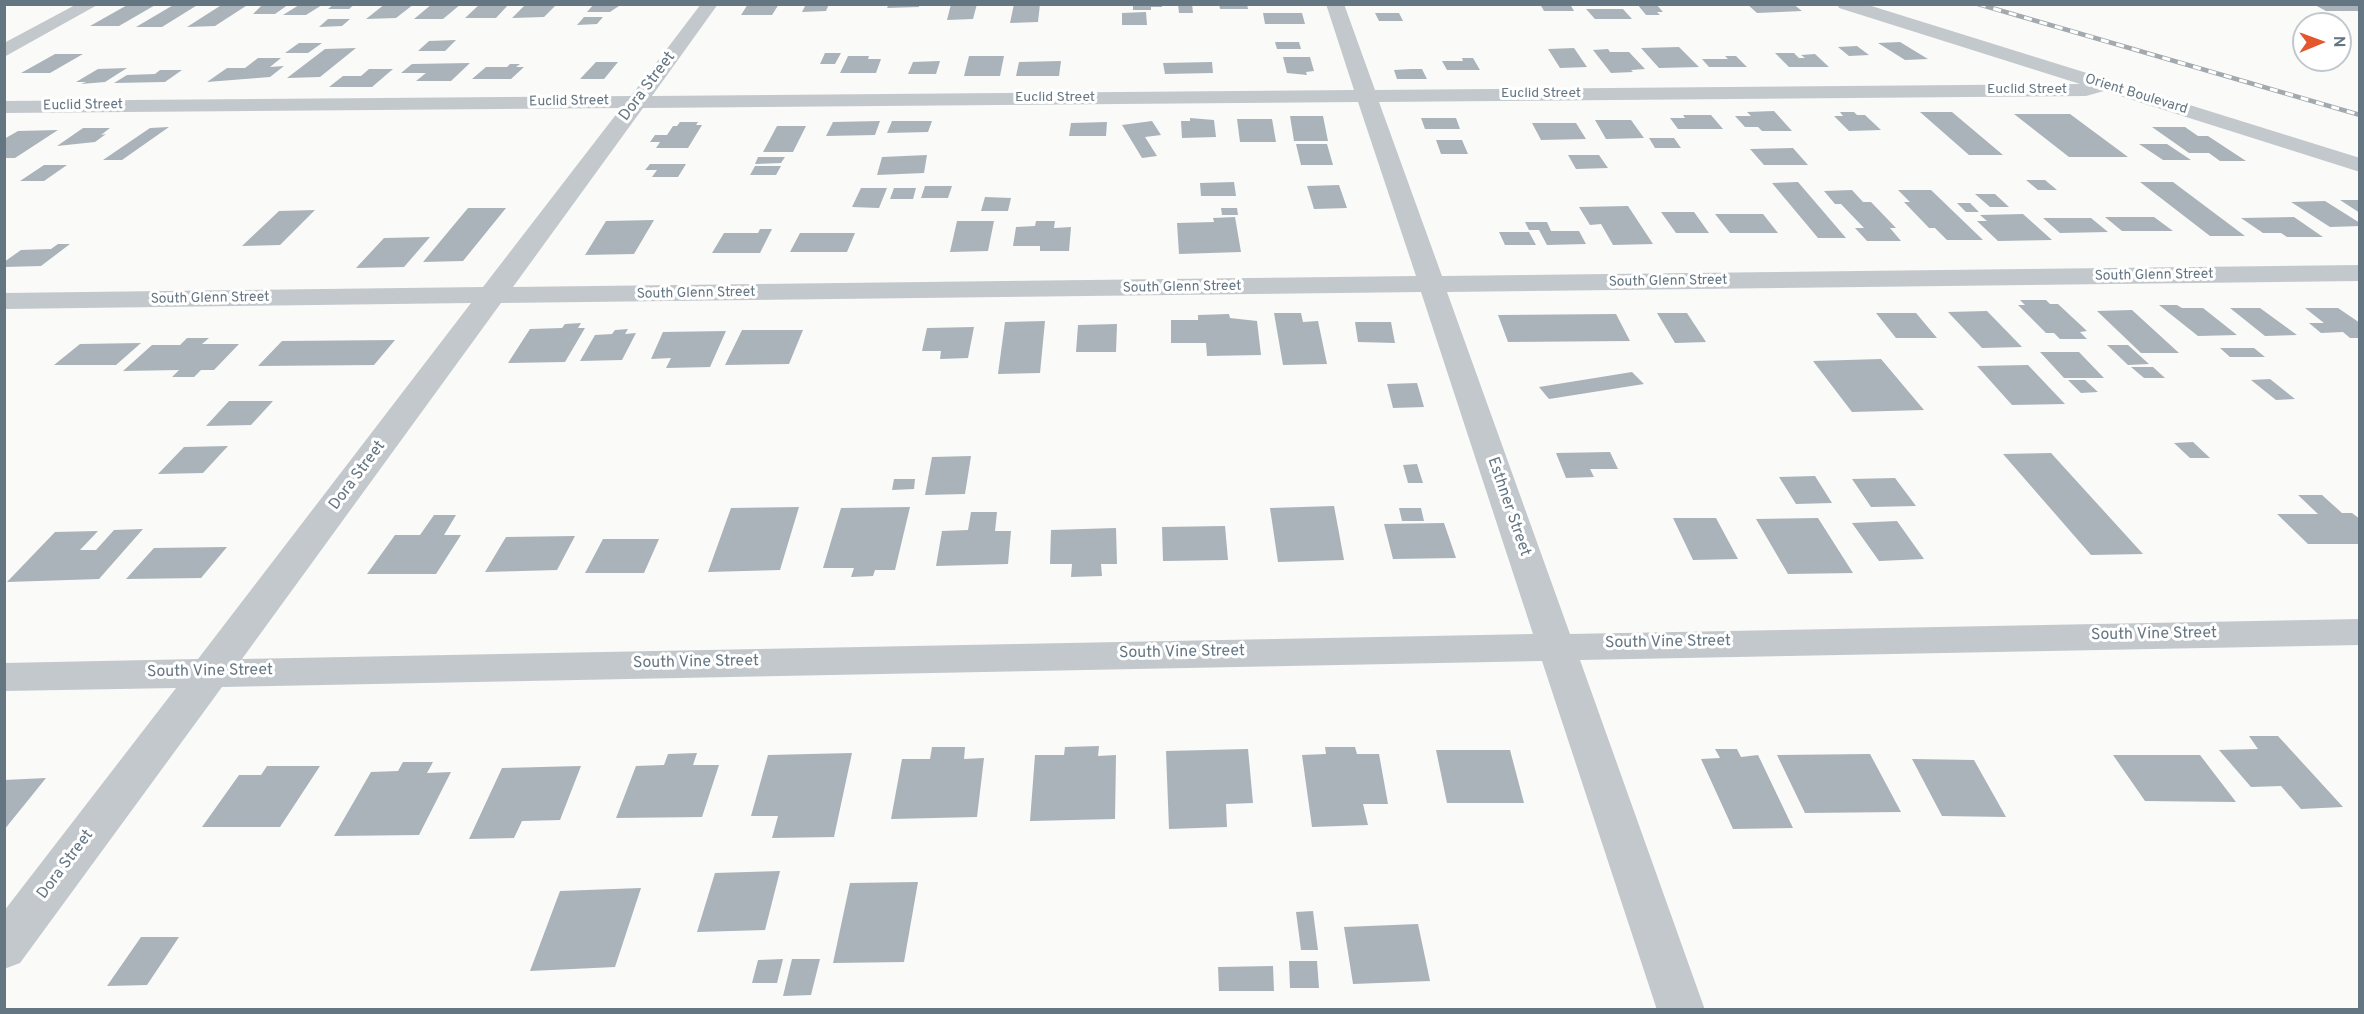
<!DOCTYPE html>
<style>
body{margin:0}
#map{position:relative;width:2364px;height:1014px;overflow:hidden;background:#fafaf8;font-family:Overpass,sans-serif}
canvas{display:block}
.frame{position:absolute;inset:0;border:6px solid #657683;pointer-events:none}
.north{position:absolute;left:2292px;top:12px;width:60px;height:60px;box-sizing:border-box;background:#fff;border:2px solid #c1c8cd;border-radius:50%;rotate:89deg;font-size:16px;font-weight:700;line-height:24px;text-align:center;color:#657683}
.north::after{content:'';display:block;margin:auto;width:21px;height:27px;background:#e4572e;clip-path:polygon(50% 0,100% 100%,50% 72%,0 100%)}
</style>
<div id="map">
<canvas width="2364" height="1014"></canvas>
<div class="frame"></div>
<div class="north">N</div>
</div>
<script>
const c = document.querySelector('canvas').getContext('2d');
c.lineJoin = 'round';
function paint(path, color) { c.fillStyle = color; c.fill(path, 'evenodd'); }
function strokePath(path, color, width, dash) { c.strokeStyle = color; c.lineWidth = width; c.lineCap = dash ? 'butt' : 'round'; c.setLineDash(dash || []); c.stroke(path); }
function write(font, color, halo, rows, align = 'center') {
  c.font = font + ' Overpass,sans-serif'; c.lineWidth = 6; c.setLineDash([]); c.textBaseline = 'middle'; c.strokeStyle = halo; c.fillStyle = color; for (const [text, x, y, turn = 0] of rows) {
    c.save(); c.translate(x, y); c.rotate((+turn || 0) * Math.PI / 180); c.textAlign = isNaN(turn) ? turn : align; if (halo) c.strokeText(text, 0, 0); c.fillText(text, 0, 0); c.restore();
  }
}
const building = new Path2D(`
 M129 4H157L119 26H90Z
 M175 4H199L162 27H136Z
 M223 4H249L215 26 187 27Z
 M263 4H289L275 14H253Z
 M334 4H355L349 9H328Z
 M385 4H414L396 18 366 19Z
 M432 4H461L443 19H414Z
 M480 4H509L496 18H465Z
 M526 4H557L544 17 512 18Z
 M594 4H622L610 12H587Z
 M748 4H779L772 15H741Z
 M806 4H829L826 11 802 12Z
 M889 4H919V7L887 8Z
 M951 4H977L973 19 947 20Z
 M1014 4H1040L1038 22 1010 23Z
 M1133 4H1162V7H1151V10H1133Z
 M1178 4H1192L1193 13H1179Z
 M1219 4H1247L1248 9H1220Z
 M1540 4H1570L1574 11H1544Z
 M1637 4H1656L1663 12H1657L1660 15H1646Z
 M1747 4H1793L1802 11 1757 13Z
 M2313 4H2360V11H2326Z
 M299 5H322L306 15H283Z
 M1586 9H1623L1632 19H1595Z
 M1146 12 1147 25H1122V13Z
 M1263 13H1302L1305 24H1265Z
 M1375 13H1399L1403 21H1379Z
 M584 17H603L597 24 577 25Z
 M328 19H350L342 26 319 27Z
 M456 40 445 51H418L429 41Z
 M1275 42H1299L1301 49H1277Z
 M1900 42 1928 59 1905 60 1878 43Z
 M299 43H322L308 53H285Z
 M1857 46 1869 55 1849 56 1838 47Z
 M1679 47 1699 67 1659 68 1641 48Z
 M356 48 320 77 287 78 325 49Z
 M1574 48 1587 67 1560 68 1548 49Z
 M1608 49 1610 52H1629L1645 69 1631 70 1633 72 1611 73 1593 50Z
 M825 53H841L835 64H820Z
 M1775 53H1794L1799 58H1805L1801 55 1815 54 1829 67H1789Z
 M55 54H83L50 73H21Z
 M848 56H869L868 59H881L876 73H840Z
 M969 56H1004L1000 76H964Z
 M1725 56H1736L1747 67H1709L1702 59H1728Z
 M1283 57H1310L1314 71 1306 72 1307 75 1287 73Z
 M258 58H281L270 67 284 66 270 77 207 82 227 68H245Z
 M1462 58H1473L1480 70H1447L1442 61H1463Z
 M940 61 936 74H908L913 62Z
 M1061 61 1059 76H1016L1019 62Z
 M596 62H618L604 79H580Z
 M1212 62 1213 73 1165 74 1163 63Z
 M470 63 451 81H416L426 73H401L412 64Z
 M510 64H520L516 67H524L511 79H472L486 67H507Z
 M127 68 105 82 81 84 86 82H76L98 69Z
 M369 69H393L372 87H329L343 76H361Z
 M1411 69H1422L1427 79H1397L1394 70Z
 M160 70H182L165 82 114 83 127 75 155 74Z
 M1774 111 1792 131H1762L1758 127H1745L1735 116H1751L1747 112Z
 M1840 112H1854L1857 115H1865L1881 130 1849 131 1834 116H1843Z
 M1920 112H1952L2003 155H1969Z
 M2014 114H2070L2128 157H2069Z
 M1683 115H1711L1723 129H1678L1670 118H1685Z
 M1290 116H1323L1328 141H1294Z
 M1190 118 1214 120 1216 137 1182 138 1181 121H1190Z
 M1421 118H1456L1460 129H1425Z
 M1237 119H1272L1276 142H1240Z
 M1595 120H1631L1644 138 1606 139Z
 M880 121 875 135 826 136 833 122Z
 M892 121H932L928 132 887 133Z
 M1152 121 1161 135 1145 137 1157 156 1142 158 1122 125Z
 M680 122H698L696 125H702L688 148H656L660 142H650L655 135H667L673 126H677Z
 M1107 122 1106 136H1069L1071 123Z
 M1532 123H1576L1586 139 1541 140Z
 M777 126H806L793 152H763Z
 M169 127 122 160H103L150 128Z
 M2152 127H2185L2198 136H2208L2246 161H2220L2209 153H2189Z
 M83 128H110L101 135 106 134 95 142 57 146Z
 M58 130 15 158H4V139L18 131Z
 M1649 138H1674L1681 148H1655Z
 M1436 140H1462L1468 154H1441Z
 M1296 144H1327L1333 165H1301Z
 M2139 144H2167L2191 160H2163Z
 M1793 148 1808 165H1764L1750 149Z
 M927 155 924 173 877 175 882 157Z
 M1568 155H1599L1608 168 1576 169Z
 M758 157H785L781 163 755 164Z
 M650 164H686L678 177H652L657 170H645Z
 M44 165H67L44 181H20Z
 M755 166H781L776 175H750Z
 M2026 180H2045L2057 190H2038Z
 M1234 182 1236 196H1201L1200 183Z
 M1798 182 1846 238H1818L1772 183Z
 M2140 182H2173L2245 236H2210Z
 M1339 185 1347 208 1314 209 1307 186Z
 M925 186H952L948 198H921Z
 M861 188H887L879 208 852 207Z
 M894 188H916L913 199H890Z
 M1852 190 1863 202H1871L1896 228H1890L1901 241H1867L1855 228H1864L1841 204H1835L1824 191Z
 M1898 190H1931L1983 240H1947L1935 228H1929L1904 202H1910Z
 M1975 194H1995L2009 207H1990Z
 M985 197 1011 198 1008 211H981Z
 M2340 200H2360V213Z
 M2325 201 2360 223V226L2330 227 2291 202Z
 M1957 203H1970L1979 212H1966Z
 M1628 206 1653 244 1613 245 1601 224 1590 225 1579 207Z
 M468 208H506L463 261 423 262Z
 M1221 208H1237L1238 215H1222Z
 M315 210 280 245 242 246 279 211Z
 M1661 212H1694L1709 233H1676Z
 M1715 214H1763L1778 233H1730Z
 M2023 214 2052 240 1998 241 1977 221H1987L1980 215Z
 M1235 217 1241 252 1179 254 1177 223 1214 222 1213 218Z
 M2105 217H2154L2173 231H2122Z
 M2294 217 2323 237H2287L2281 233H2263L2241 218Z
 M2043 218H2091L2108 232 2060 233Z
 M654 220 634 254 585 255 606 221Z
 M957 221H994L988 251 950 252Z
 M1036 221H1055L1054 228 1071 227 1069 251H1040V246H1013L1016 227 1035 226Z
 M1525 222H1547L1551 231H1579L1586 244 1547 245 1539 230H1529Z
 M760 229H772L760 253H712L724 233H758Z
 M1499 232H1529L1536 245H1505Z
 M800 233H855L847 252H790Z
 M430 237 404 267 356 268 384 238Z
 M58 244H70L41 266 4 267V262L21 250 51 249Z
 M2020 300H2046L2050 304H2058L2087 331 2080 332 2087 339H2060L2054 333H2046L2018 305H2025Z
 M2159 305H2177L2182 308H2203L2237 335 2198 336Z
 M2230 308H2260L2297 335 2265 336Z
 M2305 308H2338L2360 323V338H2350L2343 332 2321 333 2309 323H2324Z
 M2132 310 2179 353H2141L2097 311Z
 M1987 311 2022 347 1982 348 1948 312Z
 M1274 313H1301L1303 322 1318 321 1327 364 1283 365Z
 M1657 313H1687L1706 342 1675 343Z
 M1876 313H1916L1937 338H1896Z
 M1229 314 1230 318 1257 321 1261 355 1207 356 1206 343H1171V320H1198V315Z
 M1616 314 1630 341 1508 342 1498 315Z
 M1045 321 1040 373 998 374 1005 322Z
 M1355 322H1391L1395 343 1358 342Z
 M581 323 578 328H585L565 362 508 363 530 329 562 328 565 324Z
 M1117 324 1116 352H1076L1078 325Z
 M974 327 968 358 940 359 941 351H922L927 328Z
 M628 329 625 334 636 333 622 360 580 361 595 335 612 334 615 330Z
 M742 330H803L789 364 725 365Z
 M726 331 710 367 666 368 671 358 651 359 663 332Z
 M187 338H209L202 344H239L214 370H201L194 377H172L179 370 123 371 152 345H180Z
 M395 340 374 365 258 366 282 341Z
 M141 343 116 365H54L80 344Z
 M2107 345H2128L2149 364 2128 365Z
 M2220 348H2254L2265 357H2230Z
 M2040 352H2079L2104 378H2064Z
 M1881 359 1924 410 1852 412 1813 361Z
 M2028 365 2065 404 2012 405 1977 366Z
 M2131 367H2153L2165 378H2144Z
 M1632 372 1644 384 1549 399 1539 387Z
 M2270 379 2295 399 2276 400 2251 380Z
 M2068 380H2085L2098 392 2081 393Z
 M1417 383 1424 407 1393 408 1387 384Z
 M229 401H273L251 425 206 426Z
 M2193 442 2210 458H2190L2174 443Z
 M228 446 203 473 158 474 184 447Z
 M1610 452 1618 469H1590L1594 477 1566 478 1556 453Z
 M2051 453 2143 554 2091 555 2003 454Z
 M971 456 965 494 925 495 932 457Z
 M1417 464 1423 483H1408L1403 465Z
 M1815 476 1832 503 1796 504 1779 477Z
 M1895 478 1916 506 1871 507 1852 479Z
 M894 479H915L914 489 892 490Z
 M2298 495H2322L2342 513H2352L2360 519V544H2308L2277 514H2318Z
 M1334 506 1344 560 1278 562 1270 508Z
 M799 507 780 570 708 572 731 508Z
 M910 507 895 570H875L873 576 851 577 854 568H823L841 508Z
 M1399 508H1421L1424 521H1402Z
 M971 512H997L995 531H1011L1008 564 936 566 942 531 968 530Z
 M434 515H456L444 535H461L436 574H367L395 535H420Z
 M1673 518H1716L1738 559 1693 560Z
 M1818 518 1853 573 1788 574 1756 519Z
 M1897 521 1924 559 1879 561 1852 523Z
 M1444 523 1456 558 1393 559 1384 524Z
 M1225 526 1228 560 1163 561 1162 527Z
 M1116 528 1117 564H1101L1102 576 1071 577 1072 564H1050L1051 530Z
 M143 529 99 579 7 582 55 532 98 531 80 550H96L114 530Z
 M575 536 557 570 485 572 506 537Z
 M603 539H659L644 573H585Z
 M227 547 201 578 126 579 154 548Z
 M2249 736H2278L2343 807 2301 809 2281 786 2251 787 2219 750 2258 749Z
 M1099 746 1098 756 1116 755 1115 819 1030 821 1035 755H1064L1065 747Z
 M932 747H965L964 759 984 758 977 817 891 819 902 759H930Z
 M1325 747H1355L1357 754H1379L1388 804H1363L1368 825 1312 827 1302 755 1326 754Z
 M1248 749 1253 803 1226 804 1227 827 1169 829 1166 751Z
 M1715 749H1737L1741 757 1758 755 1793 828 1733 829 1701 759 1720 758Z
 M1436 750H1510L1524 803H1447Z
 M697 753 693 765H719L702 817 616 818 636 766 664 765 668 754Z
 M852 753 834 837 772 838 778 816H751L768 755Z
 M1870 754 1901 812 1805 813 1777 755Z
 M2113 755H2200L2236 802 2145 801Z
 M1912 759 1974 760 2006 817 1942 816Z
 M403 762H433L427 773 451 772 419 835 334 836 371 772 398 771Z
 M267 766H320L280 827H202L239 775H261Z
 M581 766 560 820 522 821 514 838 469 839 502 768Z
 M46 778 4 830V780Z
 M780 871 765 930 697 932 715 873Z
 M918 882 904 962 833 963 850 883Z
 M641 888 615 967 530 971 560 891Z
 M1313 911 1318 950H1301L1296 912Z
 M1418 924 1430 981 1353 984 1344 927Z
 M141 937H179L147 985 107 986Z
 M783 959 777 983H752L758 960Z
 M792 959H820L811 995 783 996Z
 M1289 961H1317L1319 988H1290Z
 M1273 966 1274 991H1219L1218 967Z`);
const minor = new Path2D(`
 M77 4H99L4 57V43Z
 M701 4H718L652 96 1354 90 1326 4H1344L1375 90 2080 84 1839 8 1837 4H1865L2360 158V172L2104 91 2086 96 1379 102 1442 276 2360 265V281L1447 292 1570 634 2360 619V645L1580 660 1705 1010H1657L1542 661 222 687 20 963 4 969V911L176 688 4 691V663L198 659 471 303 4 309V293L483 287 621 108 4 113V101L631 96ZM1358 102 1416 276 513 287 643 108ZM1421 292 1533 634 242 659 501 303Z`);
const rail = new Path2D(`
 M1978 4 2360 115`);
const farStreetnames = [
 ["Euclid Street",2027,90],
 ["Euclid Street",1541,94],
 ["Orient Boulevard",2136,95,17],
 ["Euclid Street",1055,98],
 ["Euclid Street",569,102,-1],
 ["Euclid Street",83,106,-1],
 ["South Glenn Street",2154,276,-1],
 ["South Glenn Street",1668,282,-1],
 ["South Glenn Street",1182,288,-1],
 ["South Glenn Street",696,294,-1],
 ["South Glenn Street",210,299,-1]
];
const streetNames = [
 ["Dora Street",648,87,-53],
 ["Dora Street",358,476,-53],
 ["Esthner Street",1508,507,71],
 ["South Vine Street",2154,635,-1],
 ["South Vine Street",1668,643,-1],
 ["South Vine Street",1182,653,-1],
 ["South Vine Street",696,663,-1],
 ["South Vine Street",210,672,-1],
 ["Dora Street",66,865,-53]
];
paint(building, '#aab3b9');
paint(minor, '#c3c8cc');
strokePath(rail, '#a2aab0', 4.5);
strokePath(rail, '#fff', 3, [8]);
write('14px', '#657683', '#fff', farStreetnames);
write('16px', '#657683', '#fff', streetNames);
</script>
